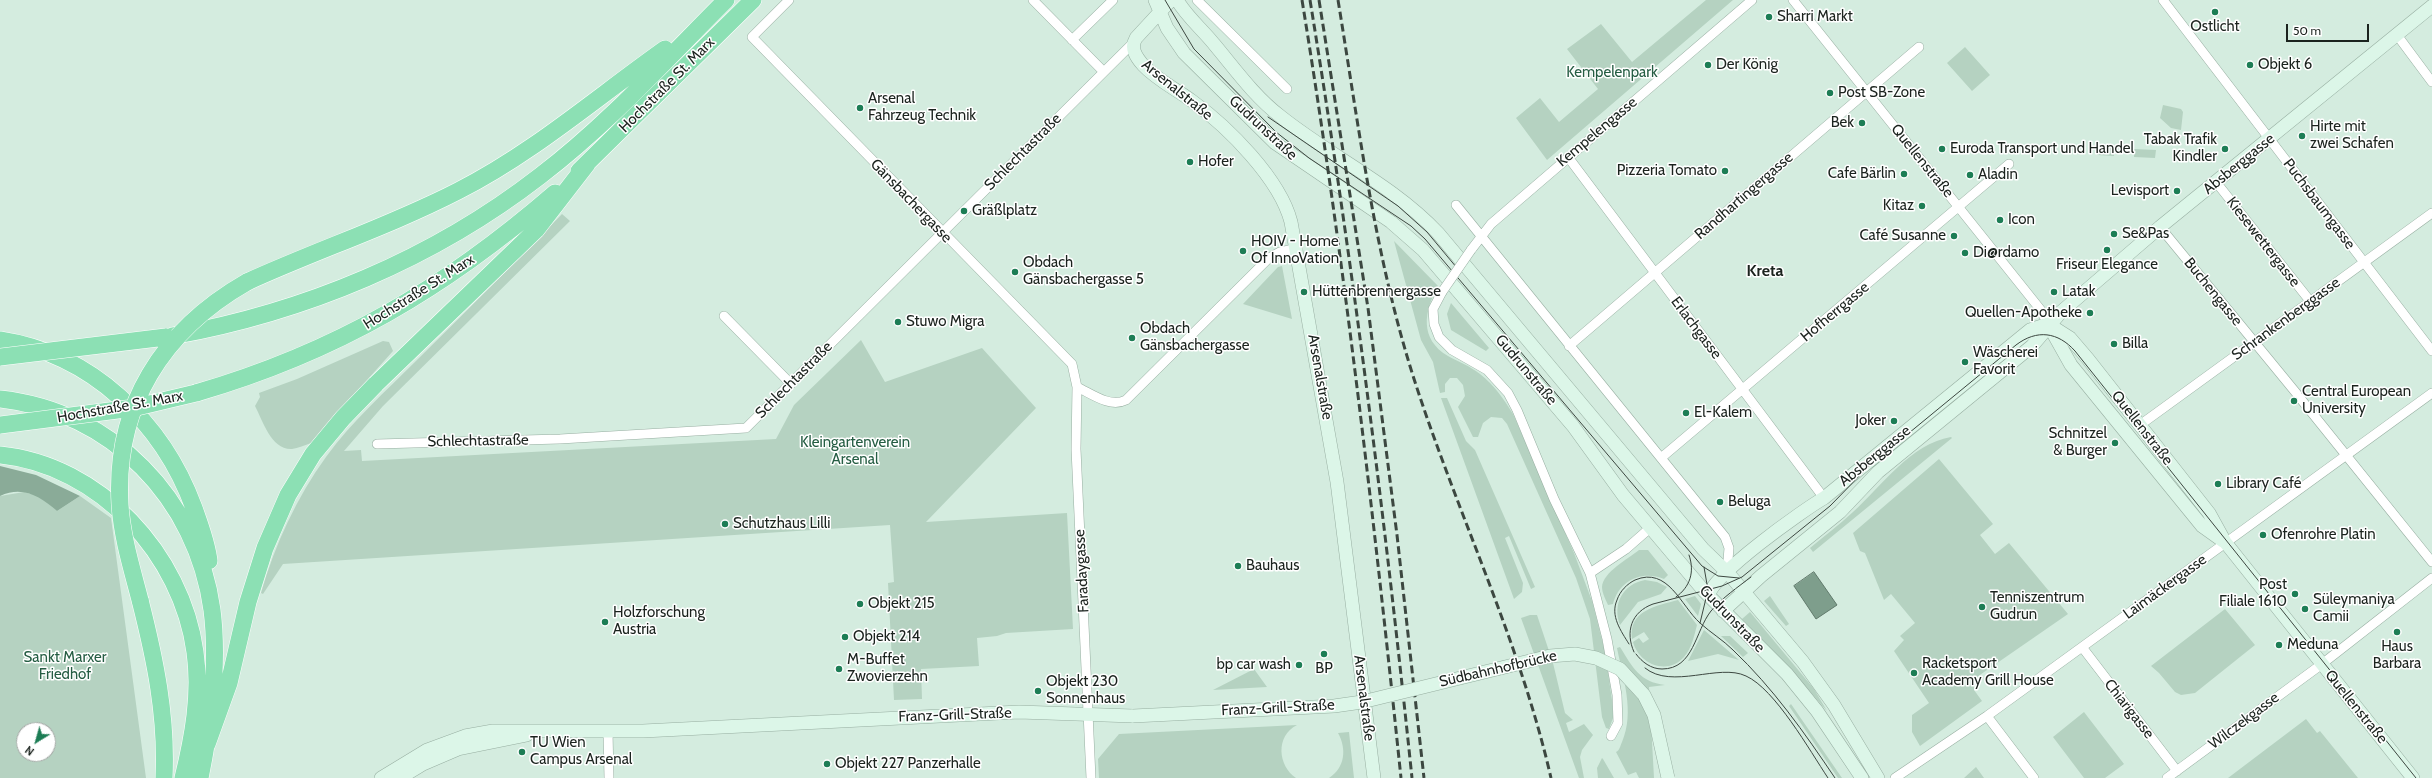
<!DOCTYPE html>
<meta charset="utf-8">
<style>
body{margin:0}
#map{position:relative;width:2432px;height:778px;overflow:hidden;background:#d4ecdf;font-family:Cabin,sans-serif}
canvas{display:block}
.north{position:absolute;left:16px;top:722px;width:40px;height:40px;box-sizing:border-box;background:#fff;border:1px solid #a4a7a5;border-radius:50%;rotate:217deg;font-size:11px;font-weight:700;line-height:16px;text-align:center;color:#1b231e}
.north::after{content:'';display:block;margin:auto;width:14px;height:18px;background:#1d7d55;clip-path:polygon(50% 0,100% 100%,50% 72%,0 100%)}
.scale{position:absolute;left:2286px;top:24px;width:83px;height:18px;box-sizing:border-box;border:2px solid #1b231e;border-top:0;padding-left:5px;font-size:12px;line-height:14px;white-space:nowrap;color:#1b231e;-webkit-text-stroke:3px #fff;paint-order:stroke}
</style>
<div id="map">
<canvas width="2432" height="778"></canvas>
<div class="north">N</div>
<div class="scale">50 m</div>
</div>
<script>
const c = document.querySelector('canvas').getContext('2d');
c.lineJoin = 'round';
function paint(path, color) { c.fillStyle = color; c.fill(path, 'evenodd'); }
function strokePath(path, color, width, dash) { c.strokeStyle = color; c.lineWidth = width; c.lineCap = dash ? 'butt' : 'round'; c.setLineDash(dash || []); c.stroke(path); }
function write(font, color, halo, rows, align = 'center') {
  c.font = font + ' Cabin,sans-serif'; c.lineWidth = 3; c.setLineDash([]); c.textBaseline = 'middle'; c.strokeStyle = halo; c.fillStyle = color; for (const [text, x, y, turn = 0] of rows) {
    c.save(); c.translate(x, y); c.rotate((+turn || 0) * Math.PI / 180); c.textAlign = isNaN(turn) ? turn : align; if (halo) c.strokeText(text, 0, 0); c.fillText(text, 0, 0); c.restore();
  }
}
const green = new Path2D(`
 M1706 0H1733L1547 160 1516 118 1540 98 1559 122 1598 89 1567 49 1601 24 1632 62Z
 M1965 47 1990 75 1972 91 1947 63Z
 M2163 105 2181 109 2183 112 2181 130 2171 128 2160 118Z
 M2098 147 2114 148V156L2097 155Z
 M2134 149 2156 150 2155 158 2134 157Z
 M562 214 570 221 383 406 344 451 361 450 362 461 776 439 794 405 861 340 885 382 982 348 1036 408 926 522 1067 513 1073 629 1006 633 997 636 977 638 979 666 921 669 922 699 894 700 888 583 894 582 890 525 283 564 263 594 261 593C275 544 297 497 326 457 352 421 386 391 417 360 466 311 515 263 562 214Z
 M1394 241 1438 286C1424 311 1419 339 1448 356 1459 362 1470 366 1480 374 1494 385 1504 399 1513 414L1574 553 1592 601 1605 652 1612 700 1613 718 1609 729 1606 728 1602 717 1590 619 1576 578 1507 424 1502 418 1491 417 1483 423 1478 437H1473L1458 407 1465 396 1463 385 1457 378H1450L1445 384V392L1440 393 1433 362 1421 340Z
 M1282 266 1292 319 1243 304 1278 267Z
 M1451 303 1489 348 1486 351 1451 330 1447 314Z
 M383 341 389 342 393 351 311 443C305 445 298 448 292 449 271 450 263 421 255 406L260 397 259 393 297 379Z
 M1441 398H1447L1466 441 1475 450 1535 587 1531 589 1509 536 1505 538 1523 583 1522 592 1514 599Z
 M1951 437 1952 438 1813 552 1810 548C1824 536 1839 525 1853 512 1882 486 1910 444 1951 437Z
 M1939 459 1993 524 1980 535 1995 554 2009 543 2068 614 1974 679V690L1982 701 1920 746 1912 732V715L1929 703 1894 651 1904 640 1900 636 1915 623 1891 594 1884 600 1865 553 1860 551 1853 533Z
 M24 492 40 496 57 511 80 496 111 518 146 778H0V496ZM24 730H48V754H24Z
 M1639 550H1648L1668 575 1664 579C1641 570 1619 581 1613 604L1608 605C1606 600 1602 593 1602 587 1603 572 1628 559 1639 550Z
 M1645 580 1657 582 1667 587 1661 594 1638 602 1620 625C1612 604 1623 584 1645 580Z
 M1695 596 1701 604 1698 616 1685 599Z
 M1770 596 1789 624 1786 626 1764 601Z
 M1678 600 1697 625C1694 636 1692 648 1684 657 1667 676 1639 664 1633 642L1639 638 1643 643 1649 639 1644 632 1632 639C1628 610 1657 606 1678 600Z
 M2225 609 2255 645 2195 693 2181 695 2175 692 2159 673 2151 666Z
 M1750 612 1814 689 1827 711 1791 670 1742 619Z
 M1530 615H1537L1553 663 1565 713 1573 720 1566 723 1569 732 1584 724 1593 735 1582 750 1580 757 1584 778H1579L1521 618Z
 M1704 630 1739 660 1718 654 1688 661Z
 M1721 636H1730L1748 653 1743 657Z
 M1620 647C1633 668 1640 682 1665 685L1649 687 1654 778H1639L1636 772 1628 775 1616 752C1620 750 1620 746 1622 742 1635 712 1623 678 1617 648Z
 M1254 669 1267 687 1213 690Z
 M1791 704 1842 778H1838L1789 706Z
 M2084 712 2124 764 2105 778H2084L2053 737Z
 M2306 719 2317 733 2320 731 2358 778H2228Z
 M1297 725C1275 736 1278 766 1296 778H1099L1098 759 1119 734Z
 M1349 732 1354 778H1329C1345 768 1347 749 1338 733Z
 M1602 758 1603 759 1614 778H1598L1597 768Z
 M1976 767 1984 778H1964Z`);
const forest = new Path2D(`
 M0 466 36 475 80 496 57 511C41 497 23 485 0 496Z`);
const water = new Path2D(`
 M1814 572 1837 605 1816 619 1794 586Z`);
const street = new Path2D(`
 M789 0 752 37 1072 364 1077 387 1076 449 1091 778
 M1033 0 1103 71
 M1197 0 1287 89
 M1793 0 2040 309 2048 324
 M2163 0 2432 351
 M2397 35 2432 82
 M1072 40 1113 0
 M1568 157 1824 498
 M2216 182 2310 301
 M1456 205 1725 537 1729 548 1727 572
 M2160 227 2297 394
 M1471 250 1491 224 1752 0
 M1442 292 1433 309 1434 324 1439 337 1452 350 1487 370 1508 393 1517 410 1554 499 1590 573 1607 639 1617 695 1618 723 1611 736
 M724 316 791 384
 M1569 346 1919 47
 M1077 387C1092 394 1110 408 1126 400L1269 258 1280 252 1298 248
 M2300 398 2432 562
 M2140 425 2432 213
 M377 444 560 439 746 428 1135 41
 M1661 458 2009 164
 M1590 573 1626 549 1650 528
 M2082 647 2177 771
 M1987 716 2034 778
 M608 731 609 778
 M1895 778 1987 716 2432 393
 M2167 778 2322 664 2432 578`);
const secondary = new Path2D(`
 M1155 0 1167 28 1184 53 1275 143 1391 222 1423 250 1573 426 1623 495 1704 591 1787 674 1817 711 1862 778
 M1171 0 1136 38C1130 48 1136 57 1143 65 1157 80 1176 89 1192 101 1228 127 1280 179 1291 222L1337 482 1374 778
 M1177 0C1187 17 1202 29 1214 44 1235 69 1254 96 1280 116 1331 157 1393 185 1438 233L1703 549 1728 573 1803 662 1834 705 1878 778
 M2048 324 2070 338 2088 359 2209 513 2225 542 2413 778
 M2048 324 2071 365 2202 526 2223 541
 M1709 595C1712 575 1803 510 1824 498L2030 330 2048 324
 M1723 611 1761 576 1840 512 1878 472 2032 346 2061 312 2160 227 2432 6
 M381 778 427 750 465 736 493 731H643L1019 712 1133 716
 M400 778 423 764 458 749 527 735`);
const highway = new Path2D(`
 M579 171 753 0
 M247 282C317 250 390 226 458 191 533 153 597 97 665 49
 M172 336C305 312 433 259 540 176 607 125 667 59 726 0
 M0 340C92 354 163 423 194 508 200 525 207 543 209 561
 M196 393C337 352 445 288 555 193
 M0 399C112 411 197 499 212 610 219 665 211 724 200 778
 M0 455C100 465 182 555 195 652 201 694 193 737 183 778
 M140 600C155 659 167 716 164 778
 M207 744 229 683 248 602 265 548 288 495 313 454 343 418 376 384 536 230 587 164`);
const tram = new Path2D(`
 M1165 0 1194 49 1276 132 1309 158 1411 226 1425 239 1702 566 1718 576 1739 578
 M1268 117 1398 206 1427 232 1457 268
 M1676 597C1690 587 1695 572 1689 555
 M1700 623 1708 590 1704 567
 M1629 644C1621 631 1610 616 1617 600 1620 591 1627 584 1635 580 1668 566 1681 606 1700 623 1711 633 1723 640 1733 650 1773 688 1804 732 1835 778
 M1634 652C1625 632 1631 612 1653 604L1722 586 1742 577 1830 506 1870 465 2016 345C2037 329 2058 332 2075 351L2416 778
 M1636 654C1642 662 1651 669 1662 669 1694 669 1695 631 1711 611 1722 598 1738 587 1751 577
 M1645 668C1672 690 1719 663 1746 676 1775 689 1810 751 1828 778`);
const rail = new Path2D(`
 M1302 0C1344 258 1374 518 1401 778
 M1310 0C1352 258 1385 518 1412 778
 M1319 0 1368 308 1397 535 1424 778
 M1338 0C1359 128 1375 258 1415 382 1458 515 1520 642 1551 778`);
const streetBridge = new Path2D(`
 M1442 292 1471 250`);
const secondaryBridge = new Path2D(`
 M1133 716 1334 706 1362 702 1550 656 1575 654 1596 658 1620 669 1644 695 1654 715 1668 778`);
const highwayBridge = new Path2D(`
 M0 357 166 337
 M0 425 133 408 196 393
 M140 600C132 569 122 537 120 505 114 406 163 330 247 282`);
const markers = [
 [2215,12,4,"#1d7d55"],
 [1769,17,4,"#1d7d55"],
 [1708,65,4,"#1d7d55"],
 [2250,65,4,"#1d7d55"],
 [1830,93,4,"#1d7d55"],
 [860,108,4,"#1d7d55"],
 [1862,123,4,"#1d7d55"],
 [2302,136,4,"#1d7d55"],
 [1942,149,4,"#1d7d55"],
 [2225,149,4,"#1d7d55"],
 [1190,162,4,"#1d7d55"],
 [1725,171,4,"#1d7d55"],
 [1904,174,4,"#1d7d55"],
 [1970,175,4,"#1d7d55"],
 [2177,191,4,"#1d7d55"],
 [1922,206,4,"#1d7d55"],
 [964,211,4,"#1d7d55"],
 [2000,220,4,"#1d7d55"],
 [2114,234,4,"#1d7d55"],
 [1954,236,4,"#1d7d55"],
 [2107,250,4,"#1d7d55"],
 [1243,251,4,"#1d7d55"],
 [1965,253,4,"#1d7d55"],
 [1015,272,4,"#1d7d55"],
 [1304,292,4,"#1d7d55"],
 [2054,292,4,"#1d7d55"],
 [2090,313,4,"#1d7d55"],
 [898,322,4,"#1d7d55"],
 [1132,338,4,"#1d7d55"],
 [2114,344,4,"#1d7d55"],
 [1965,362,4,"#1d7d55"],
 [2294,401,4,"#1d7d55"],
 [1686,413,4,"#1d7d55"],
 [1894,421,4,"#1d7d55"],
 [2115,443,4,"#1d7d55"],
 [2218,484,4,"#1d7d55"],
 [1720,502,4,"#1d7d55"],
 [725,524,4,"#1d7d55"],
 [2263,535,4,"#1d7d55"],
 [1238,566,4,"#1d7d55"],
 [2295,594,4,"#1d7d55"],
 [860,604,4,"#1d7d55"],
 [1982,607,4,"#1d7d55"],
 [2305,609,4,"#1d7d55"],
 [605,622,4,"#1d7d55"],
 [2397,632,4,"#1d7d55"],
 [845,637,4,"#1d7d55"],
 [2279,645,4,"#1d7d55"],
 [1324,654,4,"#1d7d55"],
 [1299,665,4,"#1d7d55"],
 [839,669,4,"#1d7d55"],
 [1914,673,4,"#1d7d55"],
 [1038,691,4,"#1d7d55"],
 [522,752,4,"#1d7d55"],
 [827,764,4,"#1d7d55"]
];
const poiNames = [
 ["Sharri Markt",1777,17],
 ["Ostlicht",2215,27,"center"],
 ["Der König",1716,65],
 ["Objekt 6",2258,65],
 ["Post SB-Zone",1838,93],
 ["Arsenal",868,99],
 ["Fahrzeug Technik",868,116],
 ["Bek",1854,123,"right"],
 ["Hirte mit",2310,127],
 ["zwei Schafen",2310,144],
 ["Tabak Trafik",2217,140,"right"],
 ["Kindler",2217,157,"right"],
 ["Euroda Transport und Handel",1950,149],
 ["Hofer",1198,162],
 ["Pizzeria Tomato",1717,171,"right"],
 ["Cafe Bärlin",1896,174,"right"],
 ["Aladin",1978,175],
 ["Levisport",2169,191,"right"],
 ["Kitaz",1914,206,"right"],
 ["Gräßlplatz",972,211],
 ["Icon",2008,220],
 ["Se&Pas",2122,234],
 ["Café Susanne",1946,236,"right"],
 ["HOIV - Home",1251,242],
 ["Of InnoVation",1251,259],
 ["Di@rdamo",1973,253],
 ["Obdach",1023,263],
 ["Gänsbachergasse 5",1023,280],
 ["Friseur Elegance",2107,265,"center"],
 ["Hüttenbrennergasse",1312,292],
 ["Latak",2062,292],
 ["Quellen-Apotheke",2082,313,"right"],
 ["Stuwo Migra",906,322],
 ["Obdach",1140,329],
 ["Gänsbachergasse",1140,346],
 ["Billa",2122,344],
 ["Wäscherei",1973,353],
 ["Favorit",1973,370],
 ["Central European",2302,392],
 ["University",2302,409],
 ["El-Kalem",1694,413],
 ["Joker",1886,421,"right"],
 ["Schnitzel",2107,434,"right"],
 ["& Burger",2107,451,"right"],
 ["Library Café",2226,484],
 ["Beluga",1728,502],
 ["Schutzhaus Lilli",733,524],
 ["Ofenrohre Platin",2271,535],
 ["Bauhaus",1246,566],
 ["Post",2287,585,"right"],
 ["Filiale 1610",2287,602,"right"],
 ["Tenniszentrum",1990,598],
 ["Gudrun",1990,615],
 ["Süleymaniya",2313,600],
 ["Camii",2313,617],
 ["Objekt 215",868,604],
 ["Holzforschung",613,613],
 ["Austria",613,630],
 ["Objekt 214",853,637],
 ["Meduna",2287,645],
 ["Haus",2397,647,"center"],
 ["Barbara",2397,664,"center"],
 ["M-Buffet",847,660],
 ["Zwovierzehn",847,677],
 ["Racketsport",1922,664],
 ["Academy Grill House",1922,681],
 ["bp car wash",1291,665,"right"],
 ["BP",1324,669,"center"],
 ["Objekt 230",1046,682],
 ["Sonnenhaus",1046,699],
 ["TU Wien",530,743],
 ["Campus Arsenal",530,760],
 ["Objekt 227 Panzerhalle",835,764]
];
const parkNames = [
 ["Kempelenpark",1612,73],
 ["Kleingartenverein",855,443],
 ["Arsenal",855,460],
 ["Sankt Marxer",65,658],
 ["Friedhof",65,675]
];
const streetNames = [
 ["Hochstraße St. Marx",667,85,-45],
 ["Arsenalstraße",1177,90,39],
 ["Gudrunstraße",1263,128,43],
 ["Kempelengasse",1597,132,-40],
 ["Schlechtastraße",1023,152,-45],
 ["Quellenstraße",1922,161,51],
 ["Absberggasse",2239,164,-39],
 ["Randhartingergasse",1744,196,-41],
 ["Gänsbachergasse",911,201,46],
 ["Puchsbaumgasse",2319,204,53],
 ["Kiesewettergasse",2263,242,52],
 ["Hochstraße St. Marx",419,292,-32],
 ["Buchengasse",2213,292,51],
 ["Hofherrgasse",1835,312,-40],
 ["Schrankenberggasse",2286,319,-36],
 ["Erlachgasse",1696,328,53],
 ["Gudrunstraße",1526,370,50],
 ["Arsenalstraße",1320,377,80],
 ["Schlechtastraße",794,380,-45],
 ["Hochstraße St. Marx",120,407,-10],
 ["Quellenstraße",2142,428,52],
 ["Schlechtastraße",478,441,-1],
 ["Absberggasse",1875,456,-39],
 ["Faradaygasse",1082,571,-93],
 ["Laimäckergasse",2165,587,-36],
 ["Gudrunstraße",1732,619,46],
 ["Südbahnhofbrücke",1498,669,-13],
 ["Arsenalstraße",1364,698,83],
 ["Quellenstraße",2356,707,51],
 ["Franz-Grill-Straße",1278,708,-3],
 ["Chiarigasse",2129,709,52],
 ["Franz-Grill-Straße",955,715,-2],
 ["Wilczekgasse",2244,721,-37]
];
const neighbourhoodNames = [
 ["Kreta",1765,271]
];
paint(green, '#b5d2c1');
paint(forest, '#8aab98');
paint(water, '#7e9e8c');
strokePath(water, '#60796b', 1);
strokePath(street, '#97aea1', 10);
strokePath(secondary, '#97aea1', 14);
strokePath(highway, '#fff', 18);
strokePath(street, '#fff', 9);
strokePath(secondary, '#dcf6e8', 13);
strokePath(highway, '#8ce0b4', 17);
strokePath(tram, '#3c4740', 1);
strokePath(rail, '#3c4740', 3, [8, 4]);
strokePath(streetBridge, '#97aea1', 10, []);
strokePath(secondaryBridge, '#97aea1', 14, []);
strokePath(highwayBridge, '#fff', 18, []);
strokePath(streetBridge, '#fff', 9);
strokePath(secondaryBridge, '#dcf6e8', 13);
strokePath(highwayBridge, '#8ce0b4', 17);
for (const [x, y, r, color] of markers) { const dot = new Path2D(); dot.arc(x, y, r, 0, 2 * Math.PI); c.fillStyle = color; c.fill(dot); strokePath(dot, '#fff', 1.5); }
write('15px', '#1b231e', '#fff', poiNames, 'left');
write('15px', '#255d43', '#fff', parkNames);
write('15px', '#1b231e', '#fff', streetNames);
write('bold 16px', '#1b231e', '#fff', neighbourhoodNames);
</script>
